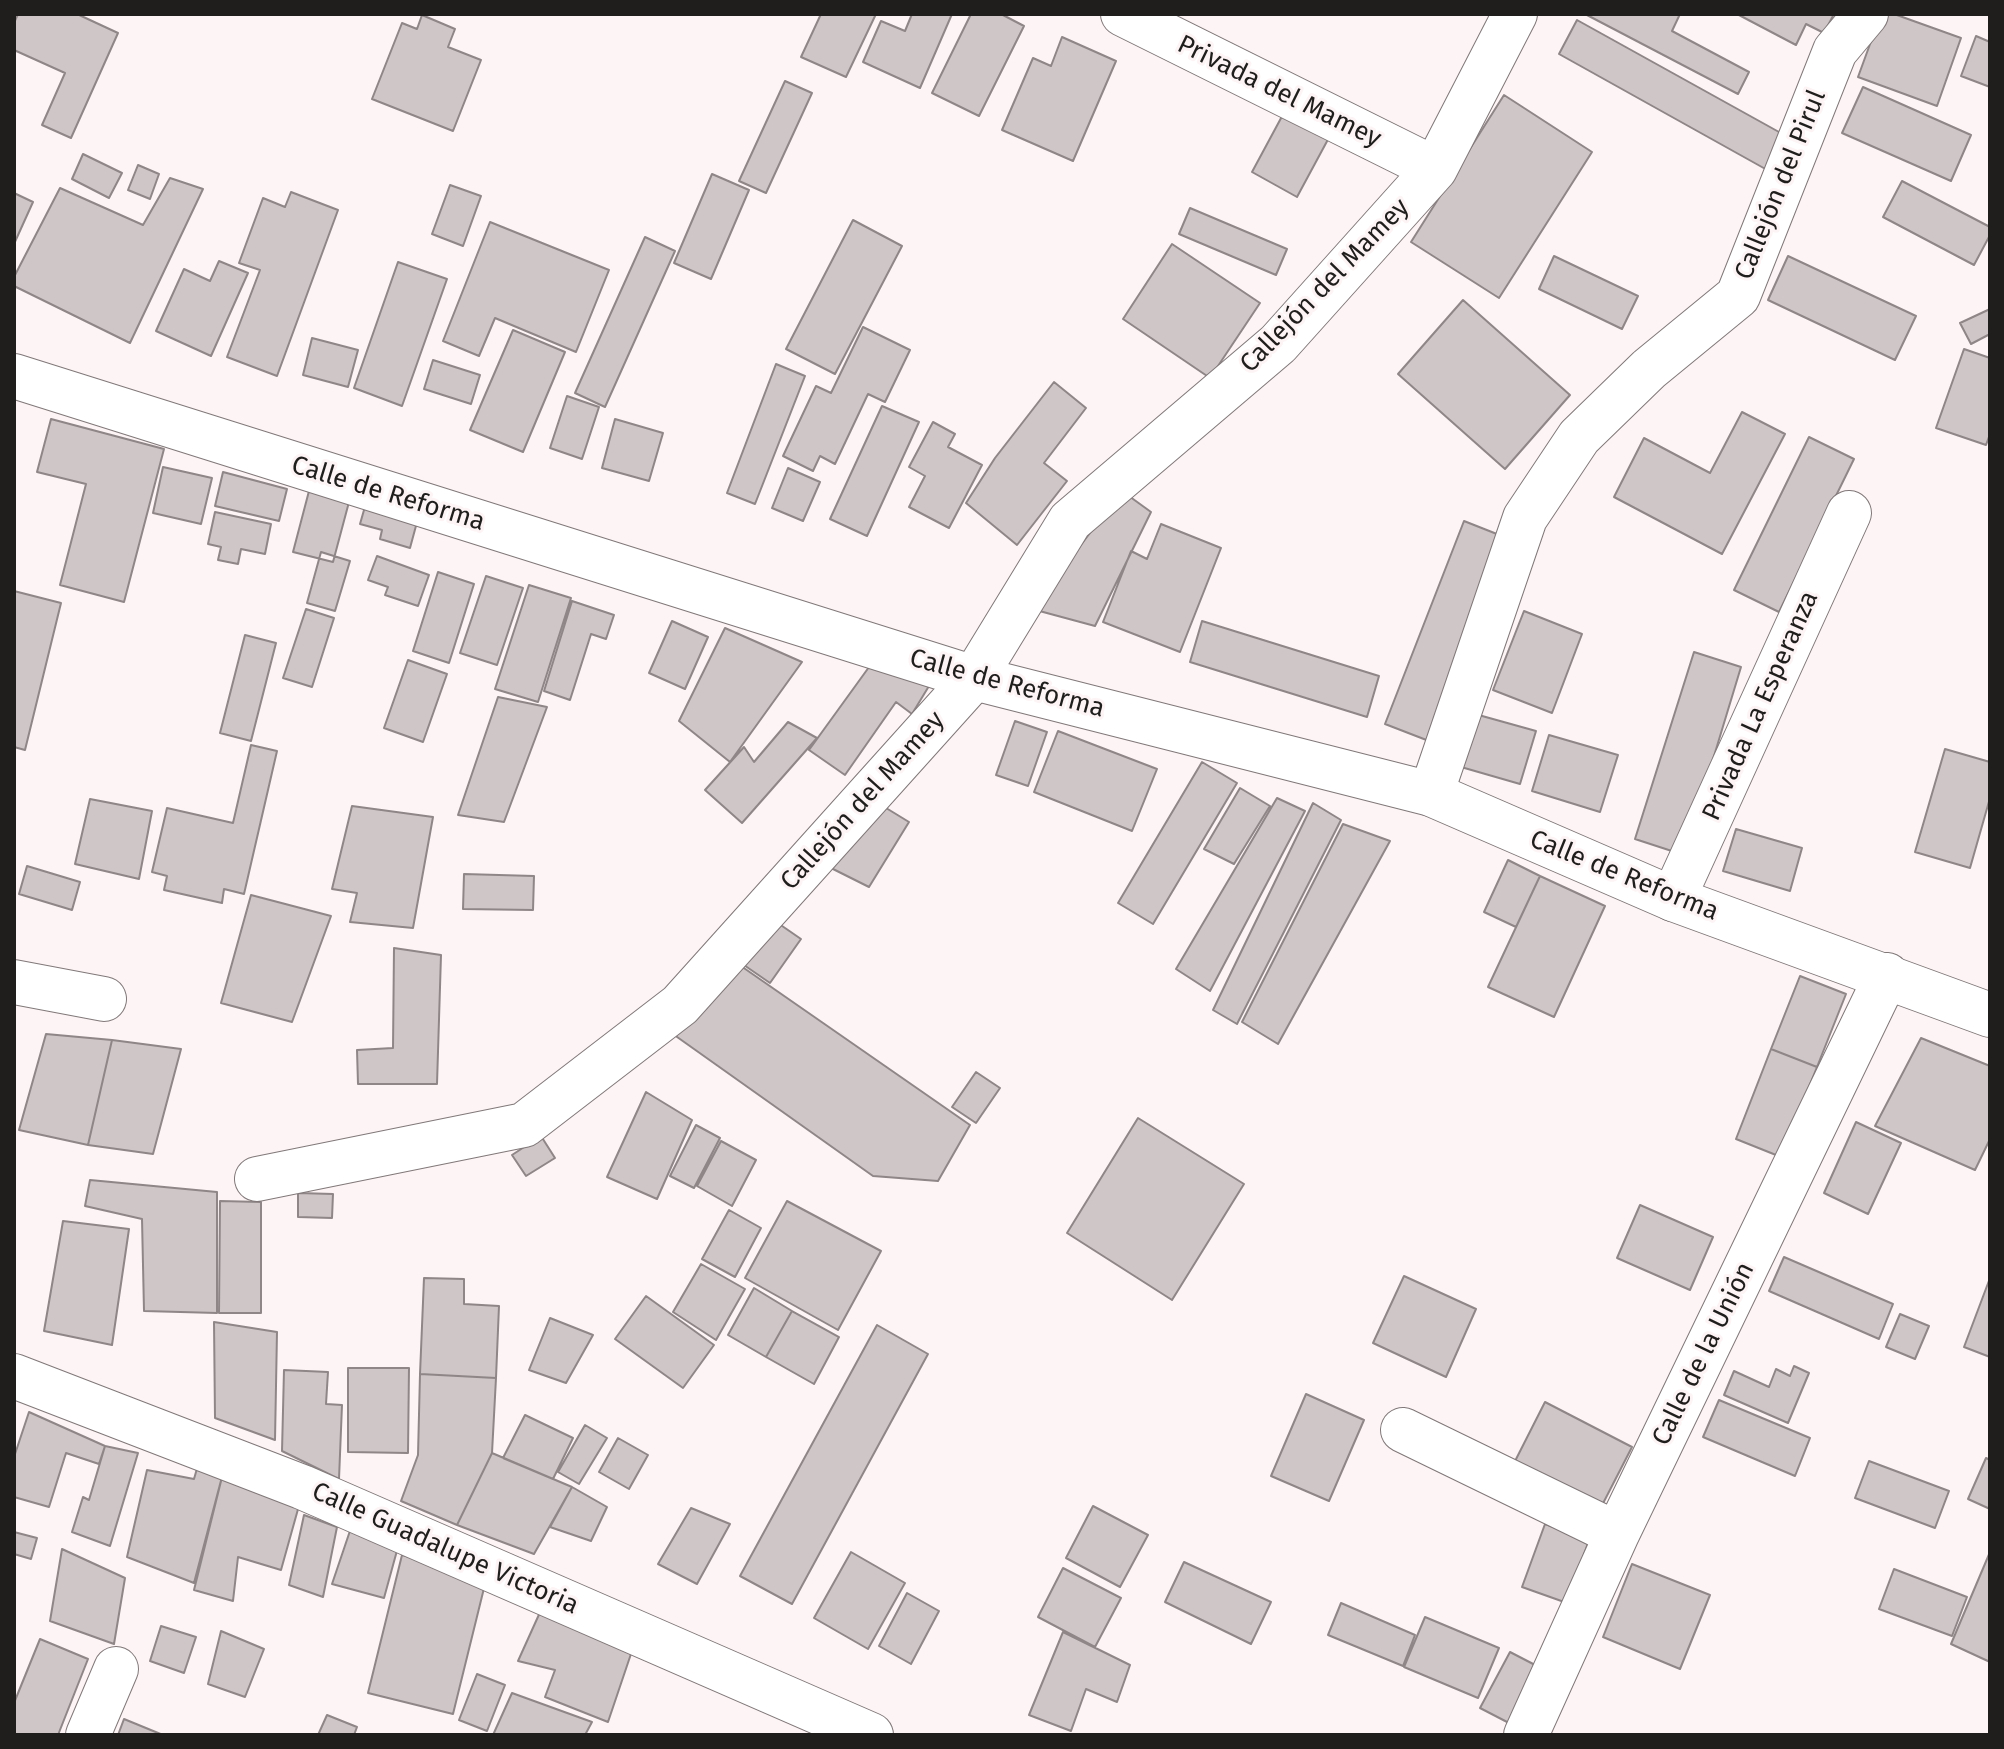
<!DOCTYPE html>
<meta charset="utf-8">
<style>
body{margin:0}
#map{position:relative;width:2004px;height:1749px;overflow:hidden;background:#fdf4f5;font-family:"Fira Sans",sans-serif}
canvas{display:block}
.frame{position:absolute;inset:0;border:16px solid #201d1d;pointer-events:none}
</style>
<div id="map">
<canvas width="2004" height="1749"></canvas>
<div class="frame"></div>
</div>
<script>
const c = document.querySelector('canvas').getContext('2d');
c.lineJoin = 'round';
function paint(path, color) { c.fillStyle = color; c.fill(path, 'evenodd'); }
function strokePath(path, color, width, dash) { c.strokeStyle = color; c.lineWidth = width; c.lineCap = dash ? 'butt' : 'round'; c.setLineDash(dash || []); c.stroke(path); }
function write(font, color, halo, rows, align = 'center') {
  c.font = font + ' "Fira Sans",sans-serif'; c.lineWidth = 6; c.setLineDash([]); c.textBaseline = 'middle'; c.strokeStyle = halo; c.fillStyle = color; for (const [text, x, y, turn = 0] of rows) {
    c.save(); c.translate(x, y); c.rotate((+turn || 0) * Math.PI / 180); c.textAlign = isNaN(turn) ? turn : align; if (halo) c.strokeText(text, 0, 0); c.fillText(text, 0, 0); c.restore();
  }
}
const building = new Path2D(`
 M18 14H77L118 33 71 138 42 125 65 73 14 50V23Z
 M821 14H876L846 77 801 57Z
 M912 14H952L920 88 863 62 881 21 905 31Z
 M971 14H1001L1024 26 979 116 932 93Z
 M1585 14H1680L1672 31 1749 72 1738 94Z
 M1737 14H1834L1824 33 1806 24 1796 45Z
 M1881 14H1894L1961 38 1937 106 1858 77Z
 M422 15 455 29 448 47 481 60 453 131 372 99 402 23 417 29Z
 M1577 20 1788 137 1769 171 1559 54Z
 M1976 36 1990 42V87L1961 76Z
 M1062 37 1116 61 1073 161 1002 130 1033 58 1051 66Z
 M785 81 812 93 766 193 739 181Z
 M1863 87 1971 135 1951 181 1842 133Z
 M1504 95 1592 152 1499 298 1411 242Z
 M1287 107 1332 132 1297 197 1252 172Z
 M83 154 122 173 109 198 72 179Z
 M138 165 159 174 150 199 128 190Z
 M712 174 749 190 711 279 674 263Z
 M170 178 203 189 130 343 14 286V277L60 188 143 225Z
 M1902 181 1990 227V235L1974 265 1883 217Z
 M450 185 481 196 463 246 432 234Z
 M291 192 338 210 277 376 227 357 260 270 239 263 263 198 285 207Z
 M14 193 33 202 14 244Z
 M1190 208 1287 249 1276 275 1179 234Z
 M853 220 902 246 835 374 786 349Z
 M490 222 609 270 576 352 495 318 479 356 443 341Z
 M645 237 675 251 605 407 575 393Z
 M1172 244 1260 303 1210 378 1123 319Z
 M1554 256 1638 296 1622 329 1539 289Z
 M1788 256 1916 316 1895 360 1768 300Z
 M219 261 248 273 211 356 156 331 184 269 210 281Z
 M398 262 447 279 402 406 354 388Z
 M1463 300 1570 395 1505 469 1398 374Z
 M1990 309V334L1971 344 1960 323Z
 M863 327 910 350 885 402 868 394 835 464 820 456 813 471 783 456 816 386 831 393Z
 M513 330 565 352 523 452 470 430Z
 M312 338 358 350 348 387 303 375Z
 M1964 349 1990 358V434L1986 445 1936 428Z
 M433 360 480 375 471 404 424 389Z
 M776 364 805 376 755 504 727 493Z
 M1054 382 1086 408 1044 463 1067 481 1017 545 966 503 995 458Z
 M567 396 599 407 582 459 550 448Z
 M882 406 919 422 867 536 830 519Z
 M1742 412 1785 434 1722 554 1614 497 1644 438 1710 473Z
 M51 419 164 449 124 602 60 585 86 484 37 472Z
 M615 419 663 433 649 481 602 468Z
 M933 422 955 434 948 447 982 465 949 528 909 507 925 476 909 467Z
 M1809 437 1854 459 1779 612 1734 590Z
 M163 467 212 478 201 524 153 513Z
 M788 468 820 482 803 521 772 508Z
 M223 472 287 489 279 521 215 506Z
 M309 491 349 502 333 562 293 552Z
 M1122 491 1151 512 1095 626 1032 609Z
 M368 496 420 511 410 548 380 539 382 530 360 524Z
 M215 512 271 524 265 554 241 549 238 564 218 560 221 547 208 544Z
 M1464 521 1507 538 1429 741 1385 724Z
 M1161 524 1221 548 1180 652 1103 622 1131 551 1147 559Z
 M321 552 350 561 335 611 307 603Z
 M377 556 429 575 418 606 385 595 388 587 368 580Z
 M438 572 474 584 449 663 413 651Z
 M486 576 523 588 497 665 460 653Z
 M529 585 571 598 538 702 495 689Z
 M14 591 61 603 25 750 14 747Z
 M572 601 614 615 606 639 591 634 570 700 544 691Z
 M306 609 334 618 312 687 283 678Z
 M1524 611 1582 634 1552 713 1493 690Z
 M672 621 708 637 685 689 649 673Z
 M1202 621 1379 676 1367 717 1190 662Z
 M725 628 802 662 730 762 679 721Z
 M245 635 276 643 251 741 220 733Z
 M1694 652 1741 667 1684 855 1635 839Z
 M877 656 929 686 912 714 896 702 845 775 809 750Z
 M408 660 447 674 423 742 384 728Z
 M498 697 547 707 504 822 458 815Z
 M1475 714 1536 731 1520 784 1461 767Z
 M1015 721 1047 732 1028 786 996 775Z
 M788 722 817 738 742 823 705 790 744 747 754 762Z
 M1058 731 1157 769 1132 831 1034 792Z
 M1549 735 1618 755 1600 812 1532 791Z
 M251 745 277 751 244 894 224 889 222 903 164 890 167 876 152 872 167 808 233 823Z
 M1945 749 1990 762V798L1970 868 1915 852Z
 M1202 762 1237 783 1153 924 1118 903Z
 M1240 788 1270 806 1234 864 1204 849Z
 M1277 798 1305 811 1210 991 1176 969Z
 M90 799 152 811 139 879 75 864Z
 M873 800 909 822 869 887 829 867Z
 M1313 803 1341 820 1237 1024 1213 1010Z
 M352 806 433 817 413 928 350 922 357 893 332 889Z
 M1343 824 1390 841 1278 1044 1242 1022Z
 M1736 829 1802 848 1790 891 1723 871Z
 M1508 860 1540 876 1516 927 1484 912Z
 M27 866 80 882 72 910 19 894Z
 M464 874 534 876 533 910 463 909Z
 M1540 876 1605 906 1554 1017 1488 987Z
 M251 895 331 916 292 1022 221 1003Z
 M772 919 801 939 770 983 741 963Z
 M394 948 441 955 437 1084H358L357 1050 393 1048Z
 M728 957 970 1125 938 1181 873 1176 663 1027Z
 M1800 976 1846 994 1817 1067 1771 1049Z
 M46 1034 112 1040 88 1145 19 1130Z
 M1921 1038 1990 1066V1139L1975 1170 1875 1126Z
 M112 1040 181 1049 153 1154 88 1145Z
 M1771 1049 1817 1067 1781 1157 1736 1139Z
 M976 1072 1000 1088 976 1123 952 1107Z
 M646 1092 692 1120 657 1199 607 1177Z
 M1138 1118 1244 1184 1172 1300 1067 1233Z
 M1856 1122 1901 1143 1868 1214 1824 1193Z
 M696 1125 720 1138 694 1188 670 1176Z
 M541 1136 555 1158 526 1176 512 1155Z
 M721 1141 756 1160 732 1206 697 1186Z
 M90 1180 217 1192V1313L144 1311 142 1219 85 1206Z
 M298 1193 333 1194 332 1218 298 1217Z
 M220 1201 261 1202V1313H219Z
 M787 1201 881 1251 838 1330 745 1278Z
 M1640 1205 1713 1237 1690 1290 1617 1258Z
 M729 1210 761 1228 735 1277 702 1259Z
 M63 1221 129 1229 112 1345 44 1331Z
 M1784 1257 1893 1304 1879 1339 1769 1291Z
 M701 1264 745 1289 716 1340 673 1312Z
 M1404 1276 1476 1309 1446 1377 1373 1343Z
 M424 1278 464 1279V1304L499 1306 496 1378 420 1374Z
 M1990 1278V1357L1964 1347Z
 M754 1288 792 1311 766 1357 728 1335Z
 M646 1296 714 1345 683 1388 615 1339Z
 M792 1311 839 1337 814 1384 766 1357Z
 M1900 1314 1929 1326 1915 1359 1886 1347Z
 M550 1318 593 1335 566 1383 529 1370Z
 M214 1322 277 1332 275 1440 215 1418Z
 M877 1325 928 1354 792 1604 740 1576Z
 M1794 1366 1809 1373 1788 1423 1724 1395 1734 1371 1769 1387 1776 1369 1790 1376Z
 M348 1368H409L408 1453 348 1452Z
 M284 1370 328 1372 326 1404 342 1405 339 1479 282 1451Z
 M420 1374 496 1378 492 1453 457 1525 401 1501 418 1455Z
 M1306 1394 1364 1420 1329 1501 1271 1476Z
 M1719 1400 1810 1438 1795 1476 1703 1437Z
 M1545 1402 1632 1447 1596 1517 1510 1471Z
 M29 1412 105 1446 99 1464 66 1453 49 1507 14 1497V1457Z
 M525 1415 573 1438 553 1479 503 1458Z
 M585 1425 607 1438 579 1484 558 1472Z
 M618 1438 648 1455 629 1489 599 1472Z
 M105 1446 138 1453 110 1546 72 1532 83 1497 89 1500Z
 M492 1453 572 1487 534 1554 457 1525Z
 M1986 1458 1990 1460V1509L1968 1499Z
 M1869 1461 1949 1491 1935 1528 1855 1498Z
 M198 1465 223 1473 194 1583 127 1557 147 1470 194 1479Z
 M223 1473 300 1502 281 1570 238 1557 233 1601 194 1590Z
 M572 1487 607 1507 591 1541 550 1527Z
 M1093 1506 1148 1535 1120 1587 1066 1558Z
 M691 1508 730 1524 697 1584 658 1564Z
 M304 1515 337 1527 323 1597 289 1585Z
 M354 1519 401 1536 384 1598 332 1584Z
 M1545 1524 1589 1540 1567 1603 1522 1587Z
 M14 1532 37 1538 31 1559 14 1554Z
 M62 1549 125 1578 114 1644 50 1621Z
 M851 1552 905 1583 868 1649 814 1618Z
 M1990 1552V1662L1951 1644Z
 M402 1555 487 1576 453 1714 368 1693Z
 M1184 1562 1271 1602 1251 1644 1165 1602Z
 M1632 1564 1710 1595 1680 1669 1603 1637Z
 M1063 1568 1121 1598 1095 1647 1038 1617Z
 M1894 1569 1967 1597 1952 1636 1879 1609Z
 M907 1593 939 1611 911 1664 879 1646Z
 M546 1599 635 1642 608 1722 545 1697 555 1670 518 1661Z
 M1341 1603 1415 1635 1403 1666 1328 1635Z
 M1425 1617 1499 1648 1478 1698 1404 1667Z
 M161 1626 196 1637 184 1673 150 1661Z
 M221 1631 264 1649 245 1697 208 1684Z
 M1063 1632 1130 1665 1117 1702 1086 1689 1071 1731 1029 1715Z
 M40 1639 88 1659 58 1735H14V1703Z
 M1510 1652 1539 1667 1509 1723 1480 1708Z
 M477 1674 505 1685 487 1731 459 1720Z
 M512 1693 592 1722 585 1735H493Z
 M327 1715 357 1727 354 1735H318Z
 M124 1719 163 1735H118Z`);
const street = new Path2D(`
 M1123 14 1435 169
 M1431 794 1525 518 1579 437 1649 369 1738 296 1835 51 1866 14
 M1673 899 1849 513
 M14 982 104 999
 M257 1179 524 1125 680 1005 974 678 1070 521 1278 344 1435 169 1515 14
 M14 1376 302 1487 871 1735
 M1403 1430 1617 1534
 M88 1735 116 1669
 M1526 1735 1617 1534 1887 975`);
const secondary = new Path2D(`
 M14 376 974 678 1431 794 1673 899 1990 1015`);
const streetNames = [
 ["Privada del Mamey",1279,92,26],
 ["Callejón del Pirul",1781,185,-68],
 ["Callejón del Mamey",1325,286,-46],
 ["Calle de Reforma",388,494,17],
 ["Calle de Reforma",1007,684,15],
 ["Privada La Esperanza",1761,706,-66],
 ["Callejón del Mamey",863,801,-48],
 ["Calle de Reforma",1624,876,22],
 ["Calle de la Unión",1704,1354,-64],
 ["Calle Guadalupe Victoria",445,1549,24]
];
paint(building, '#cec6c7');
strokePath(building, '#8e8687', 2);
strokePath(street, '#807879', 46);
strokePath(secondary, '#807879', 46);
strokePath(street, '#fff', 44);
strokePath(secondary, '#fff', 44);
write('26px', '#201d1d', '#fdf4f5', streetNames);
</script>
